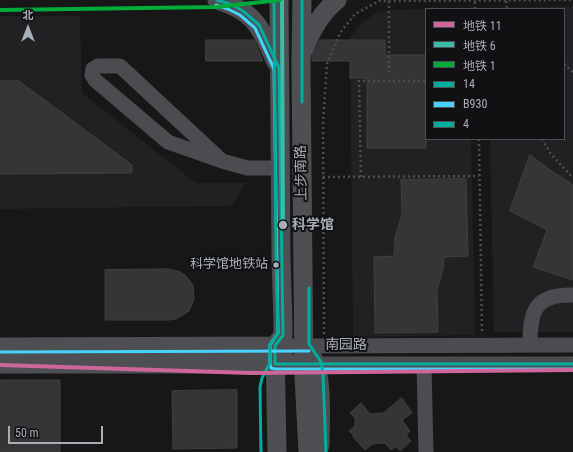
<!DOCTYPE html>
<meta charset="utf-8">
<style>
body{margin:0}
#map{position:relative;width:573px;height:452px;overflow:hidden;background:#171717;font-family:"Roboto Condensed","Noto Sans SC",sans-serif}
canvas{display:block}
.legend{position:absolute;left:425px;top:8px;width:140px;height:132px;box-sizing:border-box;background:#111113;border:1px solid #4d5055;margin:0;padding:5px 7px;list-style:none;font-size:12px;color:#a8aeb8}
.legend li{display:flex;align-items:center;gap:8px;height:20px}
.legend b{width:20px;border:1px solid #4d5055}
.north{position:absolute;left:8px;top:8px;width:40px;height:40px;-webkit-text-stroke:3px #111113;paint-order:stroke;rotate:0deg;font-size:11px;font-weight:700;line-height:16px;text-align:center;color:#a8aeb8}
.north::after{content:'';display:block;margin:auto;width:14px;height:18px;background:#a8aeb8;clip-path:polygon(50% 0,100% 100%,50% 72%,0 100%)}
.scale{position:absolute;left:8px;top:426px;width:95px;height:18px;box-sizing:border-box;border:2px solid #a8aeb8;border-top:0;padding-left:5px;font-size:12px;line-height:14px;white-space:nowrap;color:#a8aeb8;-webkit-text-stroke:3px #111113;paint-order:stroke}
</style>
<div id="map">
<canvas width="573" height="452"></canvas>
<ul class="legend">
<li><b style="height:5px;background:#ce669b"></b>地铁 11</li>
<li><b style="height:5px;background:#3abca8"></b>地铁 6</li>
<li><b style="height:5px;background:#00ab39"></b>地铁 1</li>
<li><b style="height:5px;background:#01ad9c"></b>14</li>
<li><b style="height:5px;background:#46d4ff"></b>B930</li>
<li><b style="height:5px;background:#01ad9c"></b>4</li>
</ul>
<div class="north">北</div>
<div class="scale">50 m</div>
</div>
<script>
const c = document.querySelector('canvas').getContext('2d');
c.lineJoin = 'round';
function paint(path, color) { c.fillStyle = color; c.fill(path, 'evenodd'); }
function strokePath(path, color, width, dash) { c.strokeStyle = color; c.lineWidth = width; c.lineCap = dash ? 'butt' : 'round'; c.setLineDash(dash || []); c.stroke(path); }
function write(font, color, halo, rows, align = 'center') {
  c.font = font + ' "Roboto Condensed","Noto Sans SC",sans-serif'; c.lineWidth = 4; c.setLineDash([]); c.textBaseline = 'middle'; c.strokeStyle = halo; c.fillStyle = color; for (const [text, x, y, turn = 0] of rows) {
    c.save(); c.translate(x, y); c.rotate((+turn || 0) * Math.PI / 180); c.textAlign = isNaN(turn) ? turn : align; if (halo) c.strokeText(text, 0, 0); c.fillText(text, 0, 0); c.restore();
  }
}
const built = new Path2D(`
 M573 6V332H494L490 139H564V9H488V8Z
 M426 9V139H471L475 335 353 337 350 37 362 23 374 14 389 10Z
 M0 16H80L82 93 196 183H246L231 206 0 209Z`);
const building = new Path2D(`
 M206 40H254L263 61H206Z
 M320 40H385V55H426V148H367V78H350V61H312V56Z
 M0 81H19L132 165V173L0 174Z
 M530 155 549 169 573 185V280L533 267 547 230 510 211Z
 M466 179 468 256 444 257 443 269 437 289 438 332 375 333 374 257 394 256 395 237 402 214 401 180Z
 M169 269 180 272 185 275 193 285 194 299 189 311 183 315 176 319 169 320H105V270Z
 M0 380H60V452H0Z
 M237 390V448L173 449 172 391Z
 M402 398 412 413 402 420 410 431 406 435 411 441 400 451 396 446 391 450 385 443 372 444 365 450 353 437 354 436 349 431 355 426V418L350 413 361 403 370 414 383 413Z`);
const path = new Path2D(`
 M389 1V72
 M506 1 507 9
 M475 2V9
 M564 64 573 72
 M479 139 482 332
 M542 139 551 154 573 178
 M323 177 479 176
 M361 177 359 81H426
 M324 334 323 124 327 64 340 33 355 14 379 1 573 0`);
const minor = new Path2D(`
 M222 161 168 142 95 80 92 75 93 69 98 66H120L222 161 247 168H280
 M530 344C530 311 535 294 573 295
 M304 346 573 345
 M316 364H573
 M424 364 426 452`);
const major = new Path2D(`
 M217 0C256 12 260 27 276 62
 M302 0 301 62 304 376 308 452
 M304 49C311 31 321 13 337 0
 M0 347 287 346
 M310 353C324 373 320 420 320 445
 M0 364H316
 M277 452 275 346 283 335V325L281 256 279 0`);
const bus1 = new Path2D(`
 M217 0 230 4 243 11 259 25 279 68 283 335 275 346V364H573
 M302 0V102`);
const bus2 = new Path2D(`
 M216 5 228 9 240 15 255 28 274 69 278 333 270 345V364L271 368 275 369H573
 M0 352 309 351`);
const bus3 = new Path2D(`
 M309 288V344L321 362 323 374 326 452
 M261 452 260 387 262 378 270 363V344L278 333 276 256 274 0`);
const metro1 = new Path2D(`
 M0 365 251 373 573 370`);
const metro2 = new Path2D(`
 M282 0 283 225`);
const metro3 = new Path2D(`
 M0 10 216 7 280 0`);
const markers = [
 [283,225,5,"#a8aeb8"],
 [276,265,3.5,"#a8aeb8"]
];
const busNames = [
 ["科学馆地铁站",268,265]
];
const streetNames = [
 ["上步南路",302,173,-91],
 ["南园路",346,345]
];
const stopNames = [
 ["科学馆",292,225]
];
paint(built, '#212123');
paint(building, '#353536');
strokePath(building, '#3f4043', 1);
strokePath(path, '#4d4e52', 2.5, [2, 3]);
strokePath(minor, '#4b4c50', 15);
strokePath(major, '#4d4f52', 19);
strokePath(bus1, '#01ad9c', 3);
strokePath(bus2, '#46d4ff', 3);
strokePath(bus3, '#01ad9c', 3);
strokePath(metro1, '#ce669b', 4);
strokePath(metro2, '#3abca8', 4);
strokePath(metro3, '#00ab39', 4);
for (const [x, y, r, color] of markers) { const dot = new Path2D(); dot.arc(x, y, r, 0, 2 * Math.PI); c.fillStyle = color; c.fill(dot); strokePath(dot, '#111113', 1.5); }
write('13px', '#a8aeb8', '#111113', busNames, 'right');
write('14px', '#a8aeb8', '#111113', streetNames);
write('bold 14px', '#a8aeb8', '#111113', stopNames, 'left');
</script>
